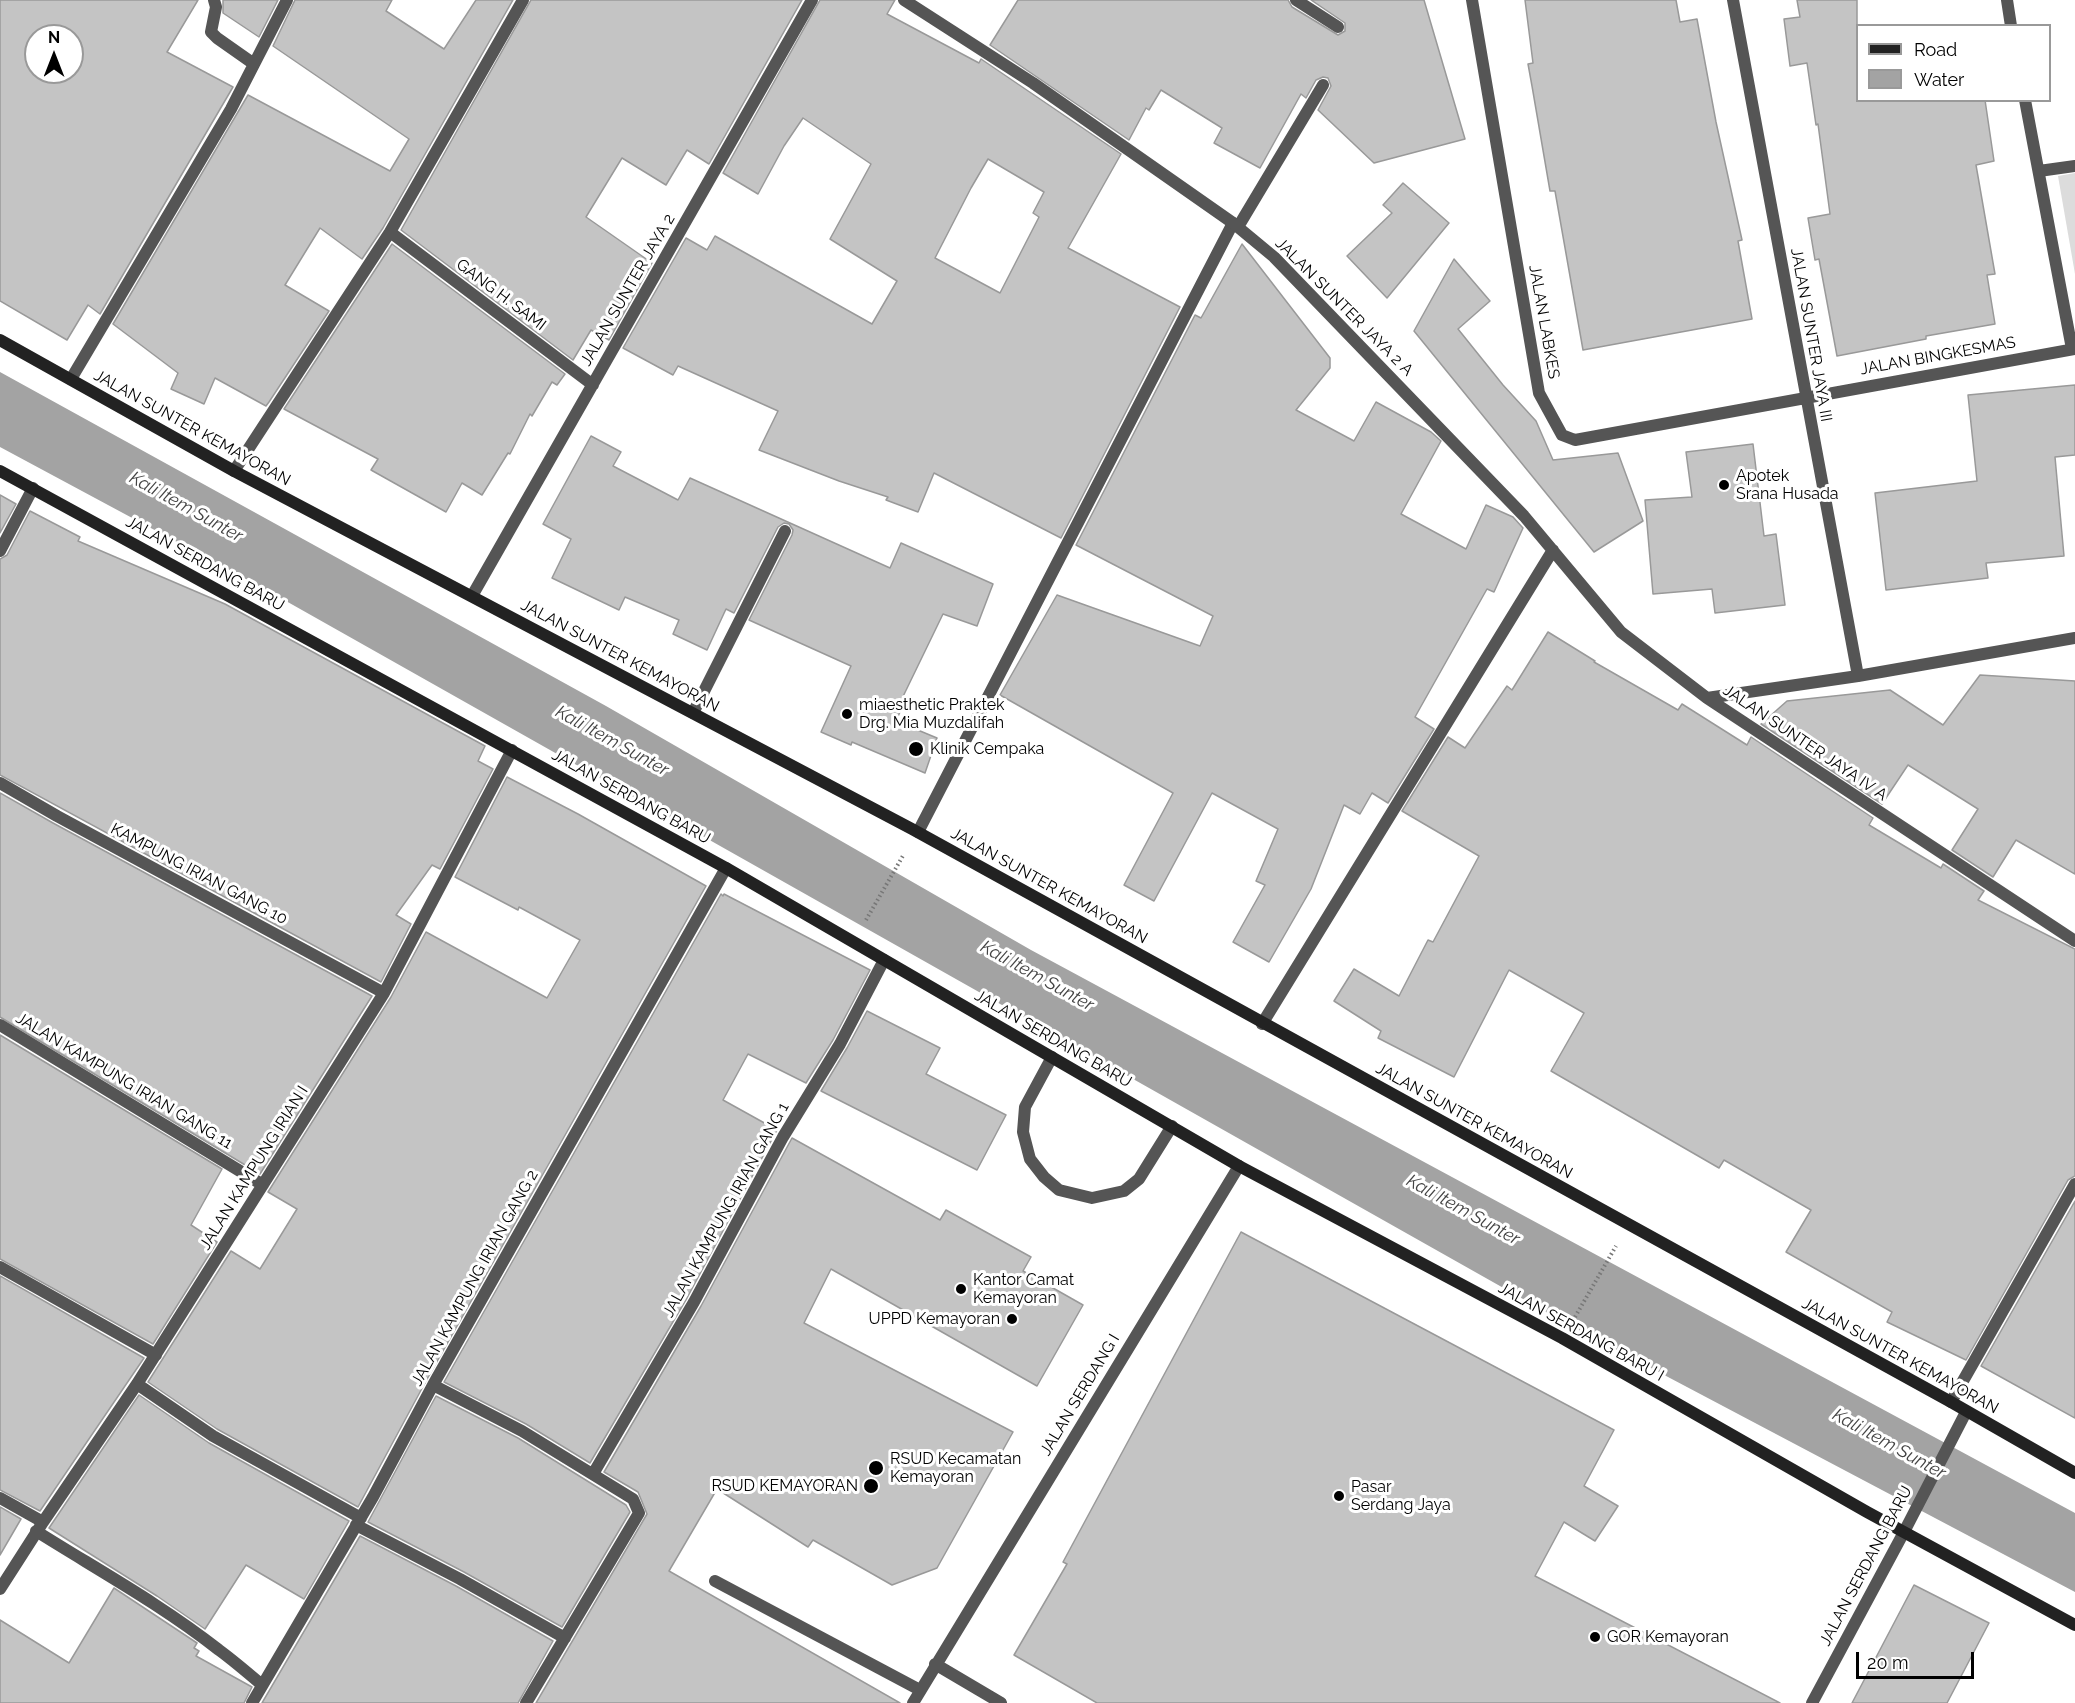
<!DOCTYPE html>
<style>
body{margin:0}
#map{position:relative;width:2075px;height:1703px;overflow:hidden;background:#fff;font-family:Raleway,sans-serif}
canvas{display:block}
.legend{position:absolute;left:1856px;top:24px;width:195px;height:78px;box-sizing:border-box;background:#fff;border:2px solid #999;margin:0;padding:8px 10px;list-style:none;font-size:18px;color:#000}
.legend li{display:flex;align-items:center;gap:12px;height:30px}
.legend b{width:30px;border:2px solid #999}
.north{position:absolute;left:24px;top:24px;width:60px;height:60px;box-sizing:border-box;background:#fff;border:2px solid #999;border-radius:50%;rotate:0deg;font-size:16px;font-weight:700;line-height:24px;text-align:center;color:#000}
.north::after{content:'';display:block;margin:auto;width:21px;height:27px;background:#000;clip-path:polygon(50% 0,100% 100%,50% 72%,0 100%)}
.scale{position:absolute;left:1856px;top:1652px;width:118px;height:27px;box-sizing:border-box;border:3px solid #000;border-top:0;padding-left:8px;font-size:18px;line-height:21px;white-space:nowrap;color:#000;-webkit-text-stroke:4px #fff;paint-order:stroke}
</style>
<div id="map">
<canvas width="2075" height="1703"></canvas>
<ul class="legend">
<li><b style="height:8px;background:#222"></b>Road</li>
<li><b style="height:16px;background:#a3a3a3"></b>Water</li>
</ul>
<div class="north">N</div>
<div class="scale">20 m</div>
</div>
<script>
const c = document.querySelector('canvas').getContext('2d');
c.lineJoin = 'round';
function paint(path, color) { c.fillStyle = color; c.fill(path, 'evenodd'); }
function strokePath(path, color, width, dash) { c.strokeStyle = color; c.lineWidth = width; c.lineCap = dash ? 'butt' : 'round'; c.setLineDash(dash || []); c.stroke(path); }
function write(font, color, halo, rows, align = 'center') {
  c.font = font + ' Raleway,sans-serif'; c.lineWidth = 6; c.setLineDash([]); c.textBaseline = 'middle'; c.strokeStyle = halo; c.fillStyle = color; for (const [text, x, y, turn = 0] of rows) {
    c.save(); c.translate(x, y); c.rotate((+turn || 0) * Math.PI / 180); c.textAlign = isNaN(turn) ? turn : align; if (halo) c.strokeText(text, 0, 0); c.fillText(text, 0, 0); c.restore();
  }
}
const green = new Path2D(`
 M2075 173V274L2058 176Z`);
const water = new Path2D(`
 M0 372 606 706 1031 950 2075 1513V1592L1562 1321 270 592 0 447Z`);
const building = new Path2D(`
 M0 0H198L167 52 233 87 100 314 88 305 67 340 0 301ZM36 36H72V72H36Z
 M223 0H278L259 37 223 13Z
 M295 0H392L386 11 444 49 476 0H513L383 228 362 259 320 228 285 285 329 311 269 402 266 406 215 378 204 404 171 389 178 373 113 324 248 95 390 171 409 139 273 46Z
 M531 0H802L709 164 687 150 666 185 622 158 586 217 652 263 609 340 591 330 573 360 401 230Z
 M820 0H895L887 14 979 63 981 59 1121 154 1068 248 1180 307 1061 538 934 473 918 512 886 500 888 497 839 481 759 450 778 411 678 366 673 375 623 348 686 238 707 250 715 236 872 324 897 281 830 239 871 164 803 118 784 146 758 194 723 173ZM988 159 1044 192 1033 213 1039 217 1000 293 935 258 971 188Z
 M1018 0H1288L1292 7 1338 35 1345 31V23L1311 0H1424L1465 139 1374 163 1318 110 1331 86 1328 78 1323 77 1316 80 1306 98 1301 94 1260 168 1214 143 1222 128 1161 90 1149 110 1146 108 1129 140 990 45Z
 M1525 0H1676L1680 22 1697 19 1716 122 1742 240 1738 241 1752 319 1583 350 1555 191H1550L1532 86 1528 64 1533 63Z
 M1797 0H1857V100H1985L1994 161 1976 165 1995 274 1987 275 1995 324 1926 336V339L1837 356 1819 259 1815 260 1808 218 1830 214 1818 124 1816 125 1807 63 1790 66 1784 19 1800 17Z
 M1403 183 1449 223 1387 298 1347 256 1392 213 1383 205Z
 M392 244 565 374 557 385 552 382 532 416 530 414 510 454 508 453 482 495 462 483 446 512 371 470 378 459 284 409Z
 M1242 244 1330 358V368L1296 410 1354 441 1376 402 1431 432 1441 441 1401 514 1466 549 1486 505 1513 517 1523 528 1494 592 1487 589 1415 717 1434 729 1388 803 1372 793 1360 814 1344 805 1311 889 1269 962 1233 942 1265 885 1256 881 1278 829 1212 793 1154 901 1124 885 1173 793 1000 695 1057 595 1200 646 1213 616 1076 545 1195 315 1201 318Z
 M1454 259 1490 301 1458 329 1503 385 1536 421 1553 460 1618 453 1643 521 1594 552 1414 331Z
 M2075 385V455L2055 457 2064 556 1986 563 1988 578 1886 590 1875 493 1977 481 1968 395Z
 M591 436 621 452 613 466 678 500 690 478 890 568 901 543 993 584 977 626 943 614 896 711 900 712 896 721 937 738 925 773 852 742 851 745 821 732 851 666 749 620 792 535 793 530 789 524 784 523 778 527 734 613 726 609 707 650 673 634 679 620 625 597 619 610 552 578 571 539 543 524Z
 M1753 444 1764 536 1776 534 1785 605 1715 613 1712 589 1653 594 1645 500 1692 497 1686 452Z
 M0 495 16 504 0 533Z
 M30 511 80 537 78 541 225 604 485 746 478 761 493 769 440 869 432 865 396 915 411 924 381 982 0 775V559L7 555Z
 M1548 632 1595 661 1594 662 1678 710 1682 704 1747 745 1751 737 1873 818 1869 825 1941 868 1943 864 1984 891 1978 900 2075 949V1176L2068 1180 1966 1360 1887 1322 1892 1312 1786 1252 1811 1210 1724 1160 1719 1168 1551 1071 1584 1013 1509 970 1454 1077 1378 1038 1381 1031 1334 1001 1354 969 1399 996 1428 940 1433 942 1479 856 1402 811 1448 737 1465 748 1507 686 1512 690Z
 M1980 675 2075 681V874L2016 840 1993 877 1952 850 1978 809 1908 765 1882 804 1761 724 1787 701 1890 690 1943 725Z
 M507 777 578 814 706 886 426 1381 358 1507 217 1429 148 1382 231 1251 260 1269 297 1209 268 1192 391 997 426 932 547 998 580 940 519 907 518 910 455 877Z
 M0 793 53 823 372 996 260 1174 0 1017Z
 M721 894 723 896 724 894 870 970 833 1040 806 1083 748 1054 723 1100 777 1130 687 1298 590 1463 526 1424 444 1382Z
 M867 1011 940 1048 926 1074 1006 1115 977 1170 821 1091 847 1048Z
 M0 1035 222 1169 191 1225 217 1242 153 1344 0 1259Z
 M792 1138 940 1220 946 1210 1031 1257 1023 1271 1083 1305 1037 1386 831 1269 804 1323 1013 1432 937 1568 892 1585 813 1540 808 1547 717 1489 669 1571 900 1703H536L647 1514 638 1492 604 1472 701 1306Z
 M2075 1201V1418L1981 1366Z
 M1241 1232 1614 1430 1584 1486 1618 1506 1595 1541 1564 1522 1535 1576 1780 1703H1097L1014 1655 1067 1564 1063 1562Z
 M0 1276 144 1358 40 1511 0 1490Z
 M139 1395 209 1443 349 1521 304 1599 246 1565 205 1629 157 1596 49 1528Z
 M436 1396 518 1438 626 1505 630 1512 562 1627 464 1572 368 1522Z
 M0 1507 21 1519 0 1555Z
 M360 1536 456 1586 553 1641 518 1703H262Z
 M1914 1585 1989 1623 1947 1703H1852Z
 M114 1588 197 1643 194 1648 199 1651 196 1656 252 1687 244 1703H0V1620L69 1663Z`);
const path = new Path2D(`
 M866 920 904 854
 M1575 1317 1616 1246`);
const lane = new Path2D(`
 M918 832 1233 223
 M1052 1057 1025 1107 1023 1132 1030 1159 1044 1177 1059 1190 1092 1198 1124 1191 1139 1179 1172 1126`);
const street = new Path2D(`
 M214 0 216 7 211 32 217 38 254 64
 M904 0 1033 83 1233 223 1274 257 1524 516 1621 632 1707 698 2075 941
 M1296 0 1338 27
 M1472 0 1539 393 1562 435 1575 440 2075 349
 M1733 0 1858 676
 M2007 0 2011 26
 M2025 100 2072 349
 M2039 171 2075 166
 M1238 227 1323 85
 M390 232 593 385
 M71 379 231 109 287 0
 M234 471 390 232 523 0
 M0 551 33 488
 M472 596 812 0
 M1707 698 1858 676 2075 638
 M693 713 785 531
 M0 783 57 816 384 993
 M1262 1024 1553 550
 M0 1025 263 1185
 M0 1267 156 1355
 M137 1384 213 1436 361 1518
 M433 1385 522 1431 633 1499 639 1513 526 1703
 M1951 1402 2075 1184
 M593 1474 694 1302 783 1137 840 1044 884 960
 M0 1498 43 1522
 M356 1525 460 1579 565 1638
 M36 1531C98 1570 162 1605 219 1650 234 1661 248 1673 262 1685
 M715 1581 920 1690
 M0 1589 43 1522 137 1384 384 993 512 750
 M935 1664 1001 1703
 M252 1703 373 1497 433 1385 726 868
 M913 1703 1239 1166
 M1812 1703 1904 1532 1966 1412`);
const secondary = new Path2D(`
 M0 340 234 471 912 829 1951 1402 2075 1473
 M0 471 726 868 1239 1166 1562 1338 1867 1512 2075 1625`);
const markers = [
 [1724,485,6,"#000"],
 [847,714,6,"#000"],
 [916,749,8,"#000"],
 [961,1289,6,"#000"],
 [1012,1319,6,"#000"],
 [876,1468,8,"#000"],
 [871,1486,8,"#000"],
 [1339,1496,6,"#000"],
 [1595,1637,6,"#000"]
];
const streetNames = [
 ["JALAN SUNTER JAYA 2",628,290,-60],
 ["GANG H. SAMI",501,295,37],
 ["JALAN SUNTER JAYA 2 A",1344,307,45],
 ["JALAN LABKES",1544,322,80],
 ["JALAN SUNTER JAYA III",1811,335,80],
 ["JALAN BINGKESMAS",1938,356,-10],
 ["JALAN SUNTER KEMAYORAN",192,428,29],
 ["JALAN SERDANG BARU",205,564,29],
 ["JALAN SUNTER KEMAYORAN",620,656,28],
 ["JALAN SUNTER JAYA IV A",1805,743,34],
 ["JALAN SERDANG BARU",631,797,29],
 ["KAMPUNG IRIAN GANG 10",199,874,28],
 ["JALAN SUNTER KEMAYORAN",1049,886,29],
 ["JALAN SERDANG BARU",1053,1039,30],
 ["JALAN KAMPUNG IRIAN GANG 11",124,1081,31],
 ["JALAN SUNTER KEMAYORAN",1474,1121,29],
 ["JALAN KAMPUNG IRIAN I",254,1168,-58],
 ["JALAN KAMPUNG IRIAN GANG 1",726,1210,-61],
 ["JALAN KAMPUNG IRIAN GANG 2",475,1278,-61],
 ["JALAN SERDANG BARU I",1581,1332,29],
 ["JALAN SUNTER KEMAYORAN",1900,1356,29],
 ["JALAN SERDANG I",1080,1395,-59],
 ["JALAN SERDANG BARU",1866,1566,-62]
];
const poiNames = [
 ["Apotek",1736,476],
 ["Srana Husada",1736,494],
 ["miaesthetic Praktek",859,705],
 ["Drg. Mia Muzdalifah",859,723],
 ["Klinik Cempaka",930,749],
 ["Kantor Camat",973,1280],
 ["Kemayoran",973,1298],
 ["UPPD Kemayoran",1000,1319,"right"],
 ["RSUD Kecamatan",890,1459],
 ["Kemayoran",890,1477],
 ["RSUD KEMAYORAN",858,1486,"right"],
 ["Pasar",1351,1487],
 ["Serdang Jaya",1351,1505],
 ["GOR Kemayoran",1607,1637]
];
const waterNames = [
 ["Kali Item Sunter",186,507,29],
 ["Kali Item Sunter",612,741,29],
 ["Kali Item Sunter",1037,976,29],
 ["Kali Item Sunter",1463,1210,29],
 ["Kali Item Sunter",1889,1444,29]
];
paint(green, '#dcdcdc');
paint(water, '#a3a3a3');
paint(building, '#c4c4c4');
strokePath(building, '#999', 1.5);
strokePath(path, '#777', 4, [1.5, 3]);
strokePath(lane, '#555', 12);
strokePath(street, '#555', 12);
strokePath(secondary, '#222', 12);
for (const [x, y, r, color] of markers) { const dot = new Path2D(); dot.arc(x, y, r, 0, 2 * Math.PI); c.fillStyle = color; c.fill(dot); strokePath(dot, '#fff', 2); }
write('16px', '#000', '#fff', streetNames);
write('16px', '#000', '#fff', poiNames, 'left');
write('italic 18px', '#444', '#fff', waterNames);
</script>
